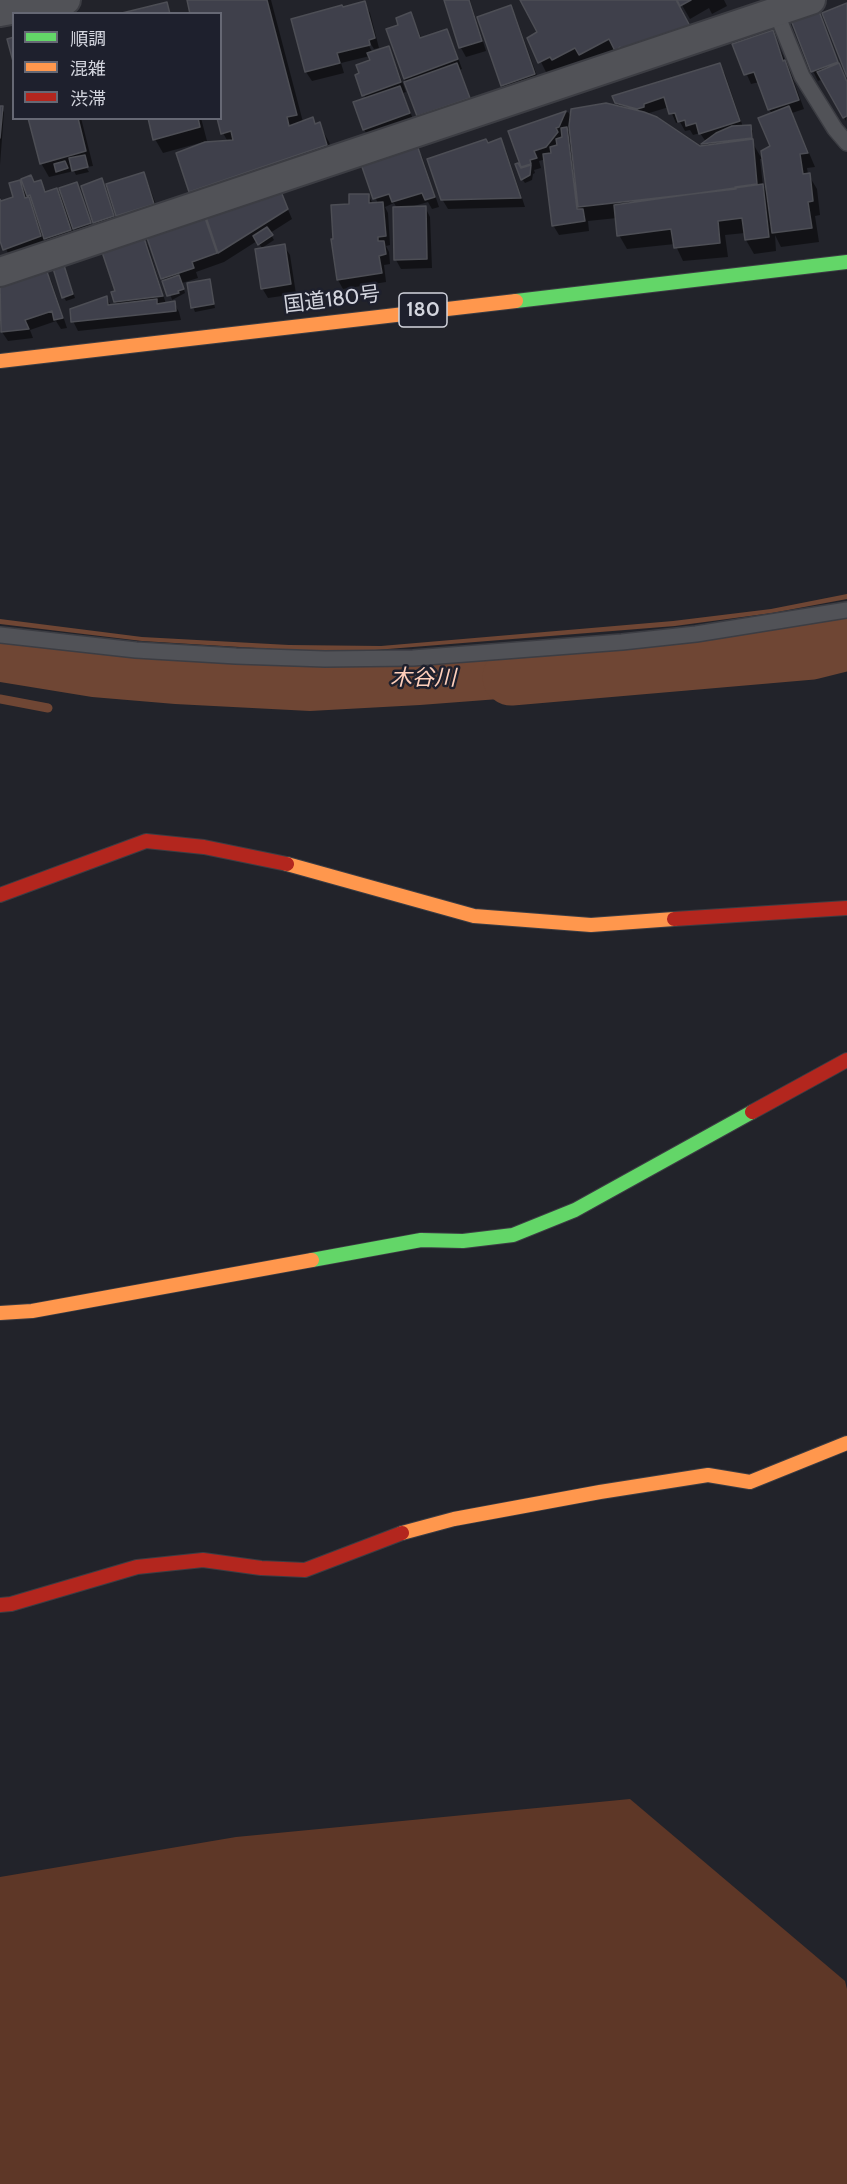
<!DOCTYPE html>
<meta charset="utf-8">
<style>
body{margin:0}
#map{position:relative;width:847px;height:2184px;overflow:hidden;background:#22232a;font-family:Cabin,"Noto Sans JP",sans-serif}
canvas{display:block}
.legend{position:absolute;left:12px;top:12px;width:210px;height:108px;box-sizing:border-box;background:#1e202d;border:2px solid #666874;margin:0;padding:8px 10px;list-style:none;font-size:18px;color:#d3d5de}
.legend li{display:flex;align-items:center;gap:12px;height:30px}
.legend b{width:30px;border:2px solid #666874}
</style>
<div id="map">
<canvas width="847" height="2184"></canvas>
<ul class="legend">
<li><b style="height:8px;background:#63d668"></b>順調</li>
<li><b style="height:8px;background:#ff974d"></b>混雑</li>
<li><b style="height:8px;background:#b3261e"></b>渋滞</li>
</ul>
</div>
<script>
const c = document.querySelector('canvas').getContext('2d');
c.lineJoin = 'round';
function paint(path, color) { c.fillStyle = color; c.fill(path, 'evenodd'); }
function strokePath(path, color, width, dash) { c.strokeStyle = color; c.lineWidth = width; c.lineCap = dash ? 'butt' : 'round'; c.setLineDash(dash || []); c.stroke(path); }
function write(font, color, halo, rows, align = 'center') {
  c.font = font + ' Cabin,"Noto Sans JP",sans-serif'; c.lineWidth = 5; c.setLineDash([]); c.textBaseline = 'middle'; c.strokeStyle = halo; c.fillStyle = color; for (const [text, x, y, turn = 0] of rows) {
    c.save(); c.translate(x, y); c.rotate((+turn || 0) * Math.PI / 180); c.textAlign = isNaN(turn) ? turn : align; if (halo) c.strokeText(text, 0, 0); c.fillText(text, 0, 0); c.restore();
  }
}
const forest = new Path2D(`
 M630 1799 845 1981 847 1989V2184H0V1877L236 1837Z`);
const water = new Path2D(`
 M847 594V599L772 613 675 626 363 651 289 650 142 641 0 624V619L142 637 289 645 381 646 673 621 771 609Z
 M0 640 125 656 337 667 450 663 590 650 591 692 420 705 310 711 175 704 92 697 0 682Z`);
const shadow = new Path2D(`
 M188 0H271L303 122 312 119 316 125 319 124 329 142 337 163 200 209 190 192 228 142 223 133 220 118V14Z
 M445 0H470L486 51 466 57 461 48Z
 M522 0H674L631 65 550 80 529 38 539 32Z
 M679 0H724L727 6 712 14 709 8 690 19Z
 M364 3 370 13 379 48 374 49 367 38 365 39 373 53 388 48 393 57 406 92 403 93 414 122 369 139 364 129 366 99 357 76 372 61 370 56 341 63 344 73 312 81 306 72 293 20Z
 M511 7 516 17 540 84 508 95 502 86 479 18Z
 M818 12 847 84 846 121 823 79 818 81 813 71 793 21Z
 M411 14 422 39 446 31 452 41 462 69 459 70 475 108 424 125 418 116 387 30 400 26Z
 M772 32 790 71 804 109 792 113 815 167 807 168 808 174 817 189 820 215 815 216 819 242 781 247 775 235 776 251 754 254 746 240 745 233 725 235 728 257 683 261 675 244 627 249 619 235 617 218 588 221 589 231 559 235 553 225 546 159 539 161 541 168 534 170 535 173 533 174 532 180 525 183 522 179 525 173 510 132 568 112 572 118 619 108 616 102 720 65 725 74 743 127H750L753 131 752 142 762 159H760L763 186 768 194 772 115 759 82 751 84 734 45ZM669 107 676 123 680 122 685 131 690 130 693 135 700 133 706 142 703 144 704 147H699L646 114ZM571 125 572 138 568 130Z
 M0 107 4 112 0 165Z
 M29 118H81L93 166 86 167 89 172 76 175 74 171 49 177 41 163Z
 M149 118H201L207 141 163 153 155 139Z
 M500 140 506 150 525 207 448 209 442 199 487 145Z
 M416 147 422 156 439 207 432 209 428 202 414 206 425 207 430 217 432 268 401 269 396 260 397 208 394 203 385 207 388 213 390 245 386 246 389 252 390 264 384 265 386 282 343 289 338 280 351 205 368 195 373 204H378L363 165Z
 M143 174 148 183 159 213 122 225 117 215Z
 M19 182 26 194 35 183 41 182 47 193 57 189 64 202 77 186 91 228 77 232 71 222 75 240 51 248 43 234 46 246 10 258 0 235V197L2 202 15 197Z
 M104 184 115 221 97 227 94 222Z
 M280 191 292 219 270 233 274 240 262 248 257 241 224 262 196 272 198 278 182 283 185 293 172 300 179 312 181 320 78 331 73 321 107 298 111 306 118 305 115 301 116 292 142 236 148 246 166 304 173 302 148 236 203 217 210 229Z
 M284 246 290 255 296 294 268 298 262 288Z
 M63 263 75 298 66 301 64 297Z
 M45 271 51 280 67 328 61 329 56 321 30 330 33 338 8 341 0 329V285Z
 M209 281 215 308 195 312 193 307Z`);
const stream = new Path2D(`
 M0 699 48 708`);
const river = new Path2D(`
 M511 677 812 651 847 642`);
const building = new Path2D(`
 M187 0H267L297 115 287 117 289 126 313 117 315 124 320 122 327 145 189 192 176 153 205 142 233 140 231 131 221 134 217 118H220V14H190Z
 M444 0H469L482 41 459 48Z
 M520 0H676L690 26 621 50 620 47 615 51 609 39 579 55 575 48 552 60 550 57 538 63 527 38 537 32Z
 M677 0H691L680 6Z
 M365 1 375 38 369 40 370 45 337 53 340 63 305 72 291 19 342 5 343 7Z
 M167 2 170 14H122V13Z
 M847 3V77L822 13Z
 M511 5 535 74 501 86 477 17Z
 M819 11 838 62 811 72 791 20Z
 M411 12 420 38 447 29 458 59 404 79 386 29 398 25 396 18Z
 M773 30 783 61 785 60 799 100 768 110 754 72 744 75 732 44Z
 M14 37V65L7 39Z
 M389 46 401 82 362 96 355 75 359 73 356 65 370 60 367 53Z
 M457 63 470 98 417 116 404 82Z
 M720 63 740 121 699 134 696 123 686 126 685 120 678 122 675 113 669 114 664 97 644 104V107L637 109 615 103 612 96Z
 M839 63 847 82V116L843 118 817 72Z
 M400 86 410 113 363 130 353 102Z
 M606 103 644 112 657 117 700 146 753 139 757 184 735 187 736 189 578 207 569 126 571 109Z
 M0 106H3L0 138Z
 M789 106 808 153 800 154 803 174 810 173 813 201 808 202 812 228 772 233 761 151 770 146 758 118Z
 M566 111 559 127 556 128 558 132 546 147 534 151 537 158 530 160 531 164 521 167 508 131Z
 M28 118H78L86 151 40 164Z
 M148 118H198L200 127 153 140Z
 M751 125 752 138 701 144 716 133 732 126Z
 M567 127 577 209H583L585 221 552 226 543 154 551 153 550 147 557 145 556 139 562 137 561 128Z
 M501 138 521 198 441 200 427 159 486 139 488 143Z
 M417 145 435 197 425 200 422 193 392 202 389 194 373 199 361 164Z
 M85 155 88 167 72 171 69 158Z
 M65 161 68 168 56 172 54 164Z
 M518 163 521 168 531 165 530 175 521 180 515 164Z
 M144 172 154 204 116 216 106 184Z
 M31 175 34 182 41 180 45 192 57 188 71 230 44 239 30 195 27 196 21 179Z
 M102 178 114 216 93 223 81 186Z
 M20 180 25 198 29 197 41 236 3 250 0 241V199L1 201 13 197 9 183Z
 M77 182 91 223 73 229 59 188Z
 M763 184 769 237 745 240 742 218 718 221 720 243 674 248 671 229 617 236 614 205Z
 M280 189 288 209 218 253 205 214Z
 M349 194H369V203L383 202 386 236 378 237V241H384L386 254 379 256 382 273 337 280 331 239H333L331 205 349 204Z
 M426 206 427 259 394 260 393 207Z
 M204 215 217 253 192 262 194 268 161 279 146 235Z
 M267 227 273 235 258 245 253 236Z
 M143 235 163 296 114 302 111 292 115 291 101 249Z
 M285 244 291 284 261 289 255 249Z
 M63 262 73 294 62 298 52 265Z
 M46 269 63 318 54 320 52 311 25 320 29 329 1 332 0 283Z
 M179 275 184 289 178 291 179 293 167 296 162 281Z
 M210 279 214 304 191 308 187 283Z
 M107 296 108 305 157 299V304L175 301 176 311 71 322 70 309Z`);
const lane = new Path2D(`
 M776 12 802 76 835 129 847 143
 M0 635 136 650 236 656 325 659 413 658 622 642 696 634 847 610`);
const street = new Path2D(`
 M0 12 66 0
 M0 272 811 0`);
const fast = new Path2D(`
 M516 301 847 262
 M312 1260 421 1240 463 1241 513 1235 575 1210 752 1112`);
const slow = new Path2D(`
 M0 361 516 301
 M287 864 474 916 591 925 674 919
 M0 1313 32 1311 312 1260
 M402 1533 454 1519 600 1492 708 1475 750 1482 847 1443`);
const jam = new Path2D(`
 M0 895 146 841 204 847 287 864
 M674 919 847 908
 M752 1112 847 1060
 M0 1605 11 1604 137 1567 203 1560 261 1568 305 1570 402 1533`);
const shields = [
 [423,310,48]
];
const shieldNames = [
 ["180",423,310]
];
const streetNames = [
 ["国道180号",332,300,-7]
];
const waterNames = [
 ["木谷川",423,679]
];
paint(forest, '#5e3727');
paint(water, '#6f4634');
paint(shadow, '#0007');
strokePath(stream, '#6f4634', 9);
strokePath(river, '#6f4634', 57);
paint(building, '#3f404b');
strokePath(building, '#4d4e55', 1.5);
strokePath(lane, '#3c3d43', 18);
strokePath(street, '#3c3d43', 32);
strokePath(fast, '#3c3d43', 16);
strokePath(slow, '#3c3d43', 16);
strokePath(jam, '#3c3d43', 16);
strokePath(lane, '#515257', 15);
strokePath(street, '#515257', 28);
strokePath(fast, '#63d668', 14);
strokePath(slow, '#ff974d', 14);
strokePath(jam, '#b3261e', 14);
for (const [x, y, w] of shields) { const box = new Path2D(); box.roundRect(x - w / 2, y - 17, w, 34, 4.5); c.fillStyle = '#1e202d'; c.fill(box); strokePath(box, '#d3d5de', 1.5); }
write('bold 20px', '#d3d5de', null, shieldNames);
write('21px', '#d3d5de', '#1e202d', streetNames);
write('italic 22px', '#fecfbb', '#1e202d', waterNames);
</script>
